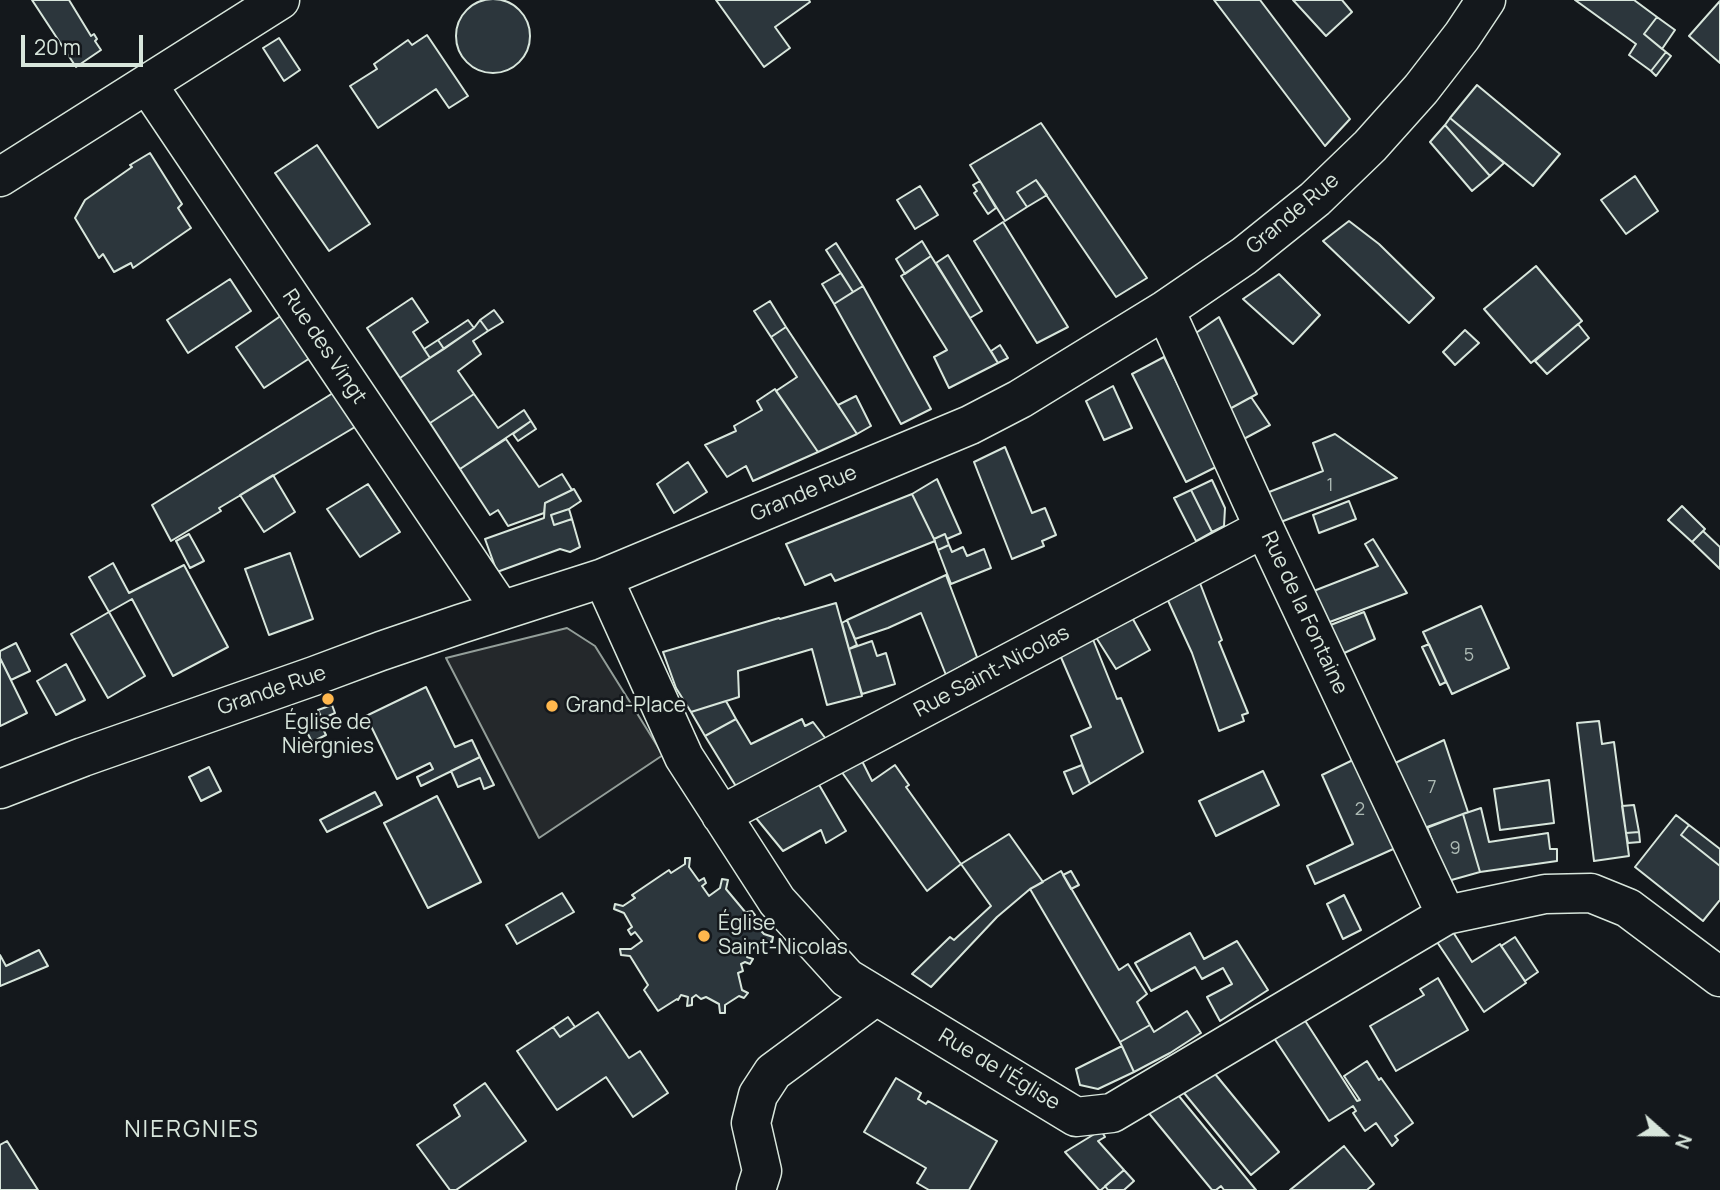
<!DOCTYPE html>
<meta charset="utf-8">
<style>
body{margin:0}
#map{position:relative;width:1720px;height:1190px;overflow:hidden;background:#14181c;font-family:Manrope,sans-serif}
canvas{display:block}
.north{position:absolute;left:1629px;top:1099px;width:70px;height:70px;-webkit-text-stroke:5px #14181c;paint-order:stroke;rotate:111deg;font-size:19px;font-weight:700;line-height:28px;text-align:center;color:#d8e6dc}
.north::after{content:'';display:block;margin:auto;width:24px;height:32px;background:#d8e6dc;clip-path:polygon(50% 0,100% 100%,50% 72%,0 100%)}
.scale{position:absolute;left:21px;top:35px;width:122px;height:32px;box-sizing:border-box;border:4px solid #d8e6dc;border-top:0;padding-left:9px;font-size:21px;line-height:24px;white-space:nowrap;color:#d8e6dc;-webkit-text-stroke:5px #14181c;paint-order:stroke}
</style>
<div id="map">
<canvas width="1720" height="1190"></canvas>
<div class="north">N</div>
<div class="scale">20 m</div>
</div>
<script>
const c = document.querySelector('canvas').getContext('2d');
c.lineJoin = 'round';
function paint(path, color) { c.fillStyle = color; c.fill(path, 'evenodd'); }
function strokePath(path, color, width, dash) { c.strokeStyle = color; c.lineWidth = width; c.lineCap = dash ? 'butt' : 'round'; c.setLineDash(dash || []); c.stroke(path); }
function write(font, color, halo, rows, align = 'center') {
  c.font = font + ' Manrope,sans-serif'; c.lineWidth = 5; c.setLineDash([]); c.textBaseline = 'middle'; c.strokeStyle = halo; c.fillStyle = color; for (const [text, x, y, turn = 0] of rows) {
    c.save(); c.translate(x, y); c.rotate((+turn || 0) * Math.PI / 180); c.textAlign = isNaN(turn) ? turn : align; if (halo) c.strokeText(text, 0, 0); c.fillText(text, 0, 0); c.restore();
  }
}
const parking = new Path2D(`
 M567 628 595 646 663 755 539 838 446 658Z`);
const building = new Path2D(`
 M456 36a37 37 0 1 1 74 0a37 37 0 1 1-74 0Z
 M32 0H69L91 36 94 34 97 39 95 41 101 50 76 67Z
 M716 0H809L810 2 775 27 790 48 764 67Z
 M1214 0H1260L1350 119 1325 146Z
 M1293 0H1342L1352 12 1326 36Z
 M1575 0H1634L1657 17 1644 34 1666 52 1651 71 1629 55 1636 44Z
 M1720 1V63L1689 36Z
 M1657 17 1675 30 1662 49 1644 34Z
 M427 35 468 96 449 108 436 89 378 128 350 86 377 69 374 64 408 40 412 45Z
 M279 38 300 70 284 81 263 48Z
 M1666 52 1671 56 1656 76 1651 71Z
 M1477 85 1560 154 1533 186 1450 118Z
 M1450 118 1504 163 1490 176 1445 125Z
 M1041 123 1147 278 1116 297 1036 180 1017 192 1027 207 1005 221 970 165Z
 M1445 125 1490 176 1472 191 1430 142Z
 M317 145 370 224 329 251 275 173Z
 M150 153 182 204 178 208 191 228 133 268 131 263 114 272 103 254 99 258 75 218 85 200 132 167 130 165Z
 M1635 176 1658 211 1626 234 1601 200Z
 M1036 180 1047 195 1027 207 1017 192Z
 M980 181 996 208 988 214 974 193 977 191 973 185Z
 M920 186 938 215 915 229 897 200Z
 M1349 221 1379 244 1434 298 1409 323 1323 241Z
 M1003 222 1068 327 1037 343 974 241Z
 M922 241 931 256 905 274 896 259Z
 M836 243 863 286 853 292 826 250Z
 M948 255 982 311 970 318 936 263Z
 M931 256 998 363 949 388 934 357 947 350 901 276Z
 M1536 266 1582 321 1531 363 1484 309Z
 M841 273 853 292 834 304 822 284Z
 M1279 274 1320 315 1293 344 1243 299Z
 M230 279 251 311 188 353 167 320Z
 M863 286 931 409 901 424 834 304Z
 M412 298 428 322 413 332 430 358 400 378 367 328Z
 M770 301 786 327 771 337 754 311Z
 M494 310 503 322 488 331 480 320Z
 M282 315 310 358 264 388 236 347Z
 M1219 317 1257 394 1224 412 1193 335Z
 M468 320 474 328 444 349 438 340Z
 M480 320 488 331 473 341 481 354 458 371 474 394 430 423 400 378 474 328Z
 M1578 324 1589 338 1547 374 1535 361Z
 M786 327 857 434 818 452 776 391 797 377 771 337Z
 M1465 330 1479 343 1455 365 1443 352Z
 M438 340 444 349 430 358 424 349Z
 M1000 345 1008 358 998 363 991 351Z
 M1164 357 1218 466 1186 482 1132 374Z
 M1113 386 1132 428 1104 440 1086 401Z
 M775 389 818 452 753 481 746 466 727 477 705 445 736 431 734 426 762 410 757 401Z
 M333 393 355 427 219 508 221 511 171 541 152 505Z
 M474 394 498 428 524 410 531 421 460 469 430 423Z
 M856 396 871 426 857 434 838 405Z
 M1251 397 1270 425 1238 442 1224 412Z
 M531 421 536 429 518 441 513 434Z
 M1335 434 1397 478 1278 523 1264 494 1323 471 1313 443Z
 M506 439 539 487 562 474 572 490 545 503 544 513 508 526 498 510 490 515 460 469Z
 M1005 447 1032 513 1045 508 1056 535 1042 541 1044 546 1012 559 974 462Z
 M688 462 707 492 674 513 657 484Z
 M273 475 295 512 264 532 240 495Z
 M937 479 961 533 947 539 945 534 934 539 912 494Z
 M1212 480 1225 508 1224 526 1212 532 1191 490Z
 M368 484 400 532 360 557 327 509Z
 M574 489 581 501 569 509 551 515 554 525 572 519 580 547 570 552 560 549 497 572 485 539 544 518 545 503Z
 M1191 490 1212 532 1196 541 1174 498Z
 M912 494 935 541 835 581 831 574 805 585 786 544Z
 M1349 501 1356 519 1319 533 1313 515Z
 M1682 506 1705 529 1692 542 1668 520Z
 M569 509 572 519 554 525 551 515Z
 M1703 531 1720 547V569L1692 542Z
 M189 534 204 561 190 568 176 541Z
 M945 534 949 545 938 550 934 539Z
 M1373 539 1407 593 1327 623 1311 592 1378 566 1365 544Z
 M949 545 952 552 963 547 967 556 984 549 991 568 951 584 938 550Z
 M290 553 313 619 269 635 245 569Z
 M113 563 129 593 184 565 228 647 173 676 132 599 109 612 89 577Z
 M946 575 977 657 946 675 921 613 888 628 855 639 847 620Z
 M1198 578 1222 640 1219 642 1248 713 1242 715 1244 721 1219 731 1192 653 1165 594Z
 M836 603 862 696 827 705 812 649 738 671 739 697 691 712 676 688 663 652 779 618 780 619Z
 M1481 606 1509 668 1452 694 1423 632Z
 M109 612 145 676 108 698 71 634Z
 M1129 612 1150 650 1116 669 1092 631Z
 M1364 612 1375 639 1342 654 1328 626Z
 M847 620 857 645 849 649 842 623Z
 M1090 632 1117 699 1121 698 1143 752 1090 784 1071 736 1091 727 1057 648Z
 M872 641 877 656 886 653 895 684 862 694 849 649Z
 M16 643 30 671 11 680 0 658V651Z
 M1429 644 1446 682 1440 685 1422 647Z
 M0 658 27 713 0 726Z
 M66 664 85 700 56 715 37 681Z
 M426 687 455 747 472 740 480 757 421 786 417 777 433 769 430 763 397 779 366 716Z
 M726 701 736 719 705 736 691 712Z
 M332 705 335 713 322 719 318 710Z
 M736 719 751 744 802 719 805 726 813 722 829 743 737 788 705 736Z
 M1599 721 1602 744 1614 742 1629 856 1594 861 1577 723Z
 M320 723 326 735 312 742 306 730Z
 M1444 740 1468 812 1424 829 1393 764Z
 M480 757 494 785 484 789 480 778 458 787 451 771Z
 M1359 757 1400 846 1315 884 1307 866 1353 844 1322 775Z
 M861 759 872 781 895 765 909 785 906 787 961 864 927 891 841 771Z
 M1082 765 1090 784 1073 794 1064 772Z
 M209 767 221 791 201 801 189 777Z
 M1263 771 1279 805 1216 836 1199 801Z
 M1549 780 1554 823 1500 830 1494 789Z
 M818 783 846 831 826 843 821 830 783 851 756 818Z
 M375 792 382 805 327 832 320 820Z
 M437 796 481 882 428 908 384 823Z
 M1634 805 1639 832 1626 833 1622 806Z
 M1481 808 1489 842 1548 833 1550 849H1557V861L1480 872 1463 814Z
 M1463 814 1480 872 1448 881 1427 827Z
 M1676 815 1689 825 1681 835 1720 866V900L1703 921 1635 867Z
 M1689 825 1720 849V866L1681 835Z
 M1639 832 1640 842 1628 843 1626 833Z
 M1009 834 1043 882 1030 889 997 917 931 987 912 974 950 937 954 940 991 906 961 864Z
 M685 858H690L689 867 699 881 704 878 706 883 702 886 709 896 720 888 722 879 728 880 726 889 746 913 747 912 752 911 755 915 754 919 752 921 764 934 773 937 772 942 763 941 747 953V957L753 959 750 964 745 962 741 964 743 971 738 973 742 990 748 993 744 998 739 996 725 1005V1013H720L719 1004 706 997 701 999 696 995 692 998V1005L687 1006 688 997 681 995 678 1000 677 999 658 1011 644 990 648 985 630 956 621 955 620 949H631L642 941 635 932 631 935 628 930 632 927 624 913 614 909 615 904 623 906 635 898 632 895 669 870 671 873 685 864Z
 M1061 871 1119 970 1128 964 1147 994 1137 1002 1150 1025 1120 1042 1030 889Z
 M1071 871 1079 885 1071 889 1063 875Z
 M562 893 574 912 517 944 506 925Z
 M1344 895 1361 930 1343 939 1327 904Z
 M1453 932 1472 962 1500 944 1526 983 1484 1012 1437 942Z
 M1190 933 1204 959 1237 941 1268 990 1220 1021 1207 997 1232 984 1223 968 1202 979 1195 967 1151 991 1135 963Z
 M1515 937 1538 972 1525 981 1501 946Z
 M39 950 48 966 0 986V955L6 966Z
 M1438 978 1468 1030 1396 1071 1370 1026 1424 995 1420 989Z
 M1187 1011 1201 1033 1170 1053 1134 1072 1120 1042 1150 1025 1154 1032Z
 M598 1012 629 1058 640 1051 668 1093 633 1117 606 1077 557 1110 517 1051 553 1027 560 1037Z
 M568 1017 575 1027 560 1037 553 1027Z
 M1304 1019 1357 1101 1360 1100 1344 1076 1367 1061 1379 1080 1381 1078 1413 1123 1395 1136 1398 1140 1392 1146 1376 1123 1365 1131 1353 1113 1356 1111 1353 1106 1329 1121 1272 1035Z
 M1122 1046 1134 1072 1098 1089 1080 1085 1076 1069Z
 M1211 1069 1279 1152 1251 1175 1180 1088Z
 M896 1078 921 1093 918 1099 926 1104 928 1101 997 1141 969 1190H929L917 1183 926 1168 864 1132Z
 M485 1083 526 1141 456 1190H450L417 1145 460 1116 454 1105Z
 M1174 1090 1256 1190H1224L1221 1186 1216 1190H1212L1147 1111Z
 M1101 1130 1105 1137 1098 1141 1124 1170 1101 1190H1099L1065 1152Z
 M7 1141 38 1190H0V1145Z
 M1344 1146 1374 1184 1367 1190H1290Z
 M1124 1170 1134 1181 1124 1190H1108L1105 1186Z`);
const minor = new Path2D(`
 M147 84 501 610
 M0 177 280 0
 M1165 310 1264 528 1446 915
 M603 578 684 757 777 901 847 978 1076 1117 1112 1113 1446 915 1545 894 1591 893 1628 908 1720 977
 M0 789 83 757 314 676 381 651 460 624 603 578 970 425 1020 399 1165 310 1244 256 1315 199 1370 146 1421 89 1462 36 1486 0
 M721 815 1264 528
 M756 1190 762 1171 751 1123 758 1095 773 1072 876 996`);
const markers = [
 [328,699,7,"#ffb74d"],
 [552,706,7,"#ffb74d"],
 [704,936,7,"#ffb74d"]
];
const numberNames = [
 ["1",1330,486],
 ["5",1469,656],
 ["7",1432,788],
 ["2",1360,810],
 ["9",1455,849]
];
const streetNames = [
 ["Grande Rue",1293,214,-40],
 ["Rue des Vingt",324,347,56],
 ["Grande Rue",804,494,-23],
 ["Rue de la Fontaine",1304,613,65],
 ["Rue Saint-Nicolas",992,672,-28],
 ["Grande Rue",272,691,-19],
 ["Rue de l'Église",999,1070,31]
];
const poiNames = [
 ["Grand-Place",566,706],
 ["Église de",328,723,"center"],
 ["Niergnies",328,747,"center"],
 ["Église",718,924],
 ["Saint-Nicolas",718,948]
];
const quarterNames = [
 ["NIERGNIES",192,1130]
];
paint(parking, '#24282b');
strokePath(parking, '#939e99', 2);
paint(building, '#2c363c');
strokePath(building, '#d8e6dc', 2);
strokePath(minor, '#d8e6dc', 41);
strokePath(minor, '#14181c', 38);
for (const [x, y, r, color] of markers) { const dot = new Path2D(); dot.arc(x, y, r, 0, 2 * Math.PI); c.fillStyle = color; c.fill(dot); strokePath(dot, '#14181c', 2.5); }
write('18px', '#adbab4', null, numberNames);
write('21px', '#d8e6dc', '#14181c', streetNames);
write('21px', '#d8e6dc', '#14181c', poiNames, 'left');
c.letterSpacing = '2px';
write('24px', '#d8e6dc', '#14181c', quarterNames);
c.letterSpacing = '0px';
</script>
